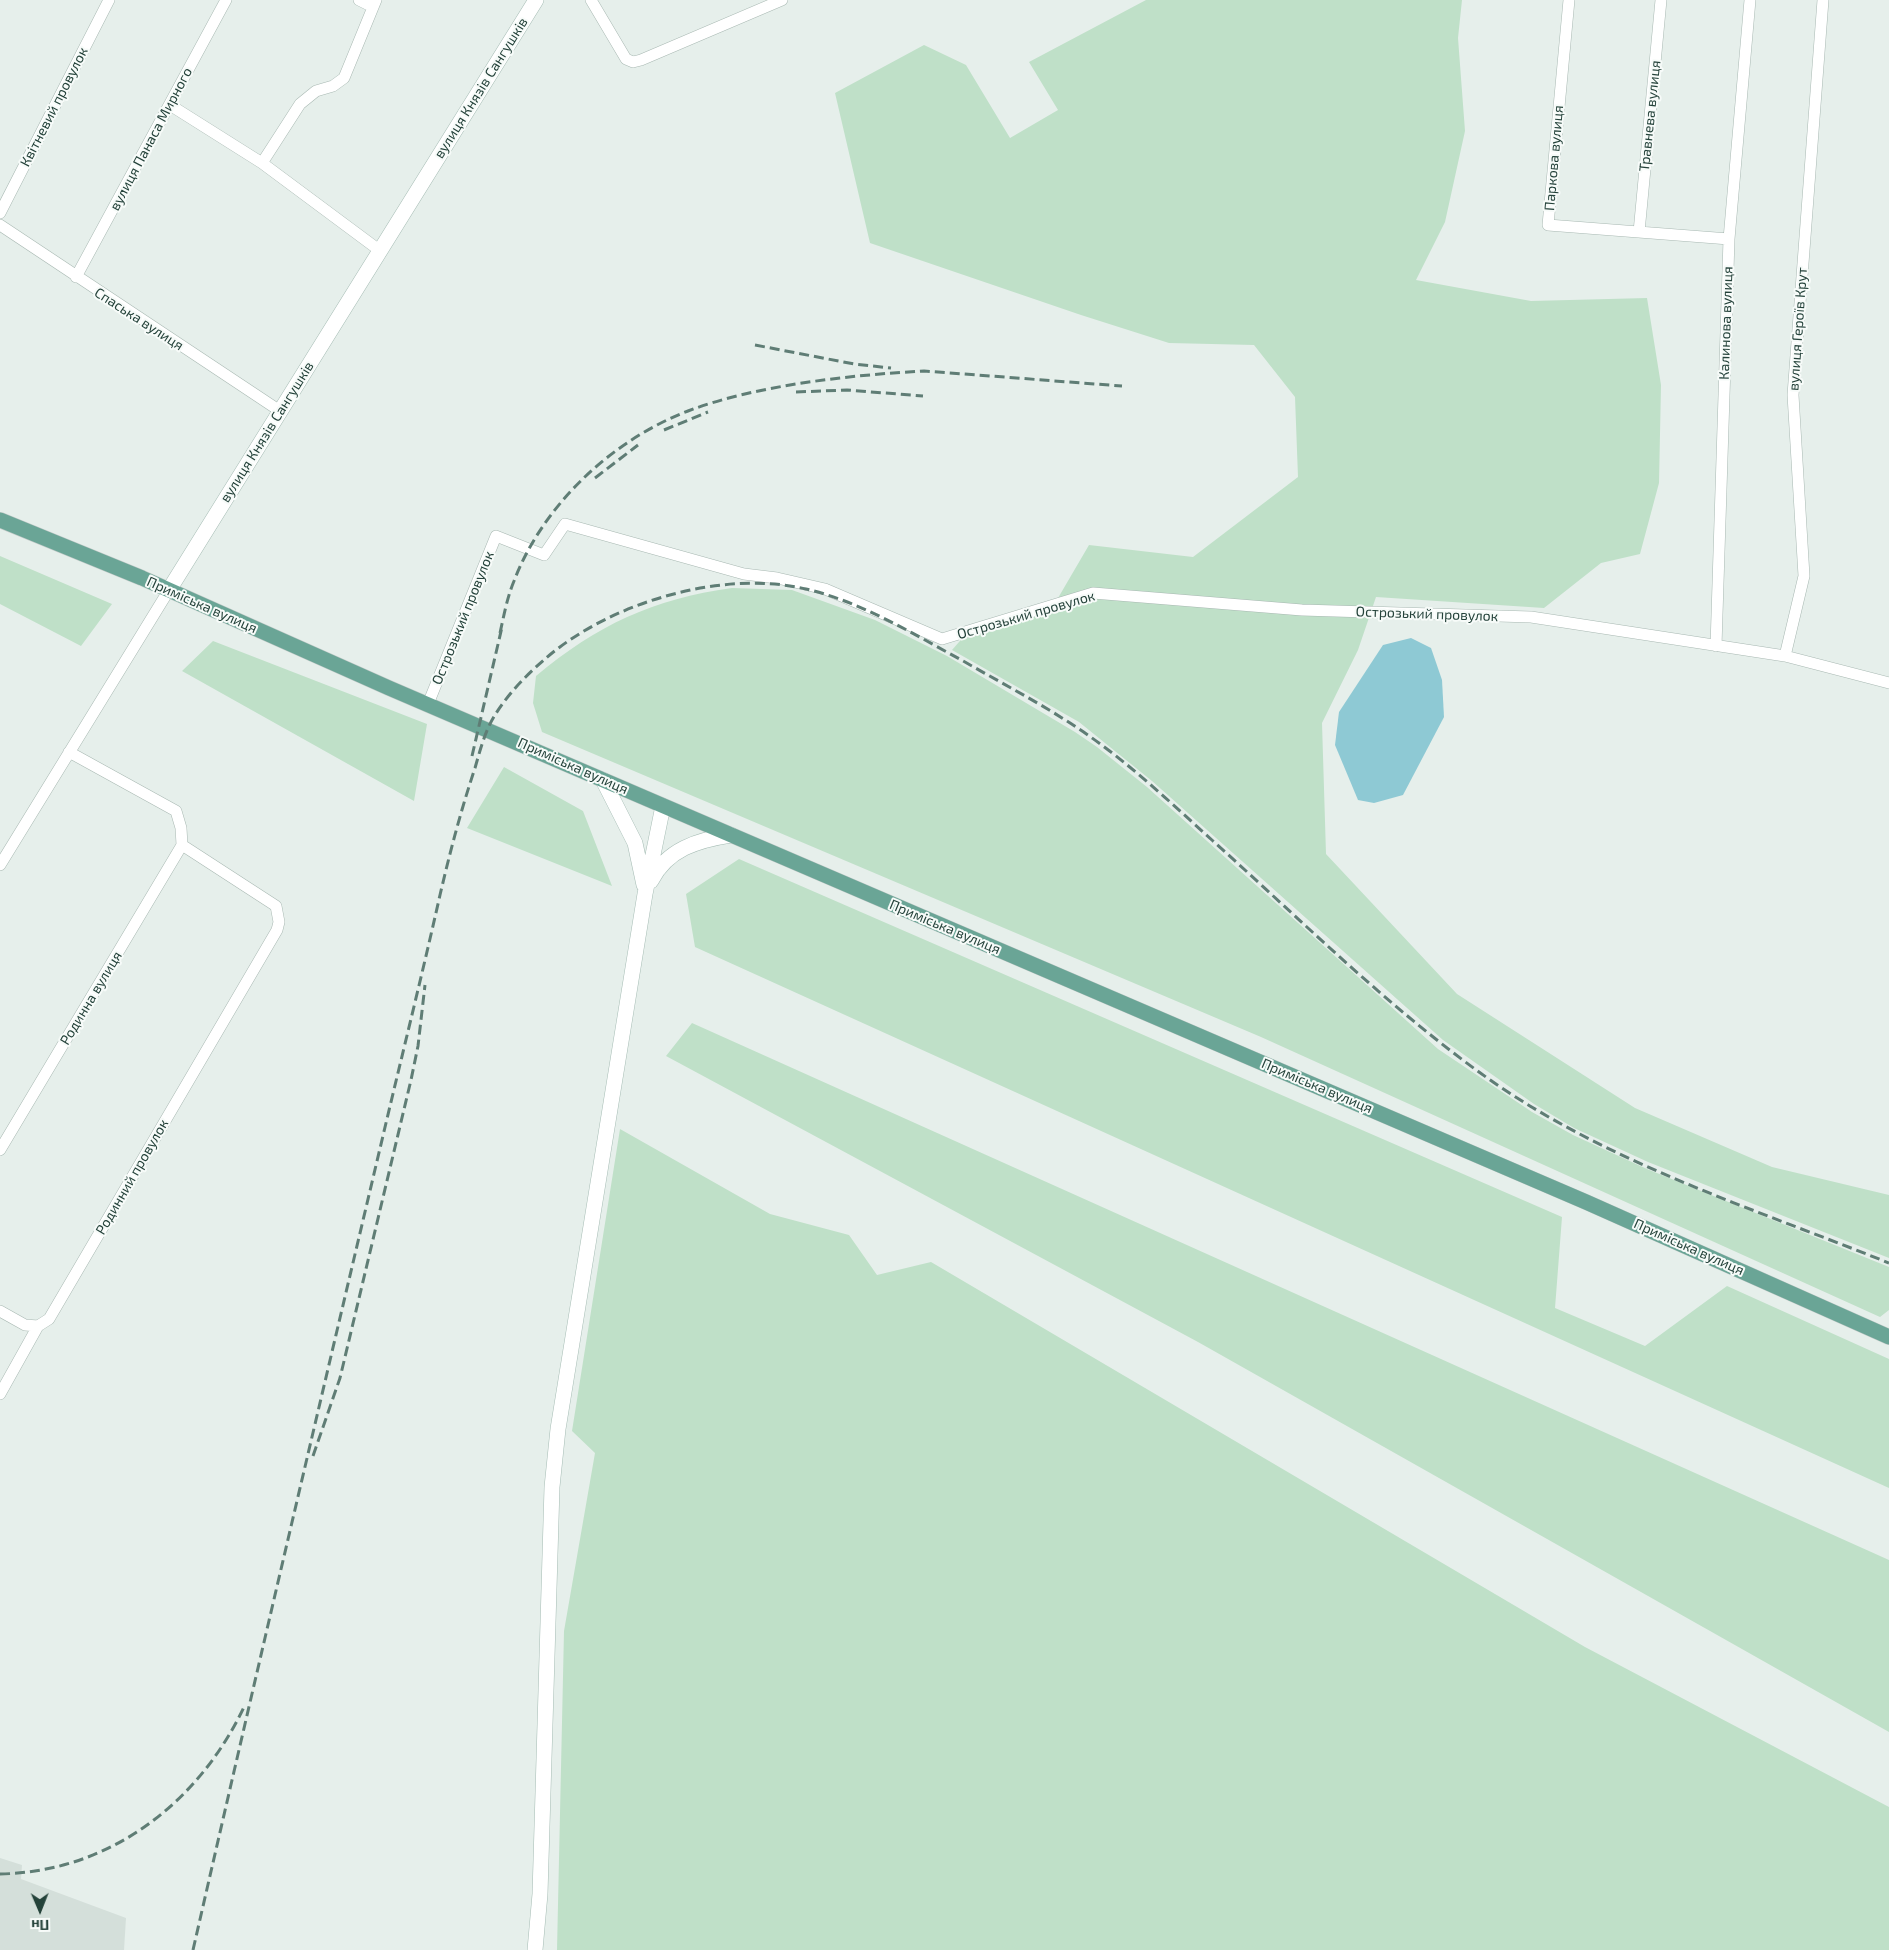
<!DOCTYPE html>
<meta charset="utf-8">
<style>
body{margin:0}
#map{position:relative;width:1889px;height:1950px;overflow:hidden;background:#e6efeb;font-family:"Exo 2",sans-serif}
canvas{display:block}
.north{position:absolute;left:15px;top:1885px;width:50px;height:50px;-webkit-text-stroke:4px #f7fbf9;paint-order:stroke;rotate:179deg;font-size:14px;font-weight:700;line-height:20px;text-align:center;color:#24423a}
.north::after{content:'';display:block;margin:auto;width:18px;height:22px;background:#24423a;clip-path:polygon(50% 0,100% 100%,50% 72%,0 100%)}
</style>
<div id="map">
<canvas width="1889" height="1950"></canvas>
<div class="north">Пн</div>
</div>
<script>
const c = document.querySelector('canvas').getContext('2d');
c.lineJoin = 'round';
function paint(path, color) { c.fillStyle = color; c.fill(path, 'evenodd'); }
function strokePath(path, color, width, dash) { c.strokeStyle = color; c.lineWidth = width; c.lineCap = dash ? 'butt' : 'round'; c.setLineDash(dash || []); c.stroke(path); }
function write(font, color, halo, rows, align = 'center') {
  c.font = font + ' "Exo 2",sans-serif'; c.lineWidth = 4; c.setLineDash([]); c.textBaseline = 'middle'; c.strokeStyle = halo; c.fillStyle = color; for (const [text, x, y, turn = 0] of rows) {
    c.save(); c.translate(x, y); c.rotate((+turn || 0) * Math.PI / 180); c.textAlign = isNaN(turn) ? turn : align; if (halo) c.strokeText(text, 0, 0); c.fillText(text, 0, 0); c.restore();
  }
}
const built = new Path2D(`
 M0 1858 22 1865 21 1879 126 1918 124 1950H0Z`);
const green = new Path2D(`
 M1146 0H1462L1458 38 1465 131 1445 222 1416 280 1531 301 1647 298 1661 385 1659 483 1640 554 1601 563 1544 608 1376 597 1358 650 1322 723 1326 854 1457 994 1635 1108 1772 1167 1889 1195V1258L1648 1162 1574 1128 1534 1104 1443 1040 1152 781 1079 722 952 650 966 634 1051 610 1089 545 1193 557 1298 477 1295 397 1254 345 1169 343 1081 315 870 243 835 93 924 45 966 65 1010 138 1058 110 1029 62Z
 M0 556 112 604 81 646 0 604Z
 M732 588 792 590 875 620 947 656 1075 732 1097 747 1147 787 1438 1049 1532 1112 1573 1135 1647 1169 1889 1267V1310L1880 1317 1261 1037 542 732 533 703 536 676C597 625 653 599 732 588Z
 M213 641 427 724 414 801 182 671Z
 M504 767 583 811 612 886 467 828Z
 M739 859 1562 1217 1555 1308 1645 1346 1727 1286 1889 1359V1488L695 947 686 894Z
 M692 1023 1889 1560V1732L1198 1342 666 1056Z
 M620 1129 770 1214 849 1235 877 1275 931 1262 1585 1647 1889 1807V1950H557L564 1631 595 1453 572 1431Z`);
const water = new Path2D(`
 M1411 638 1431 648 1442 680 1444 717 1403 795 1374 803 1358 800 1335 745 1339 712 1383 645Z`);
const street = new Path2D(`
 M359 0 373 7
 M376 0 344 78 333 86 316 91 300 104 262 163 379 250
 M591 0 626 59 633 62 641 60 782 0
 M1569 0 1548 225 1729 239
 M170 105 262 163
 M0 213 109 0
 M0 225 280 411
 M1639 232 1661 0
 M76 277 226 0
 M1716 646 1729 239 1750 0
 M1785 656 1804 576 1793 395 1823 0
 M428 704 496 536 544 555 565 524 744 574 777 578 825 589 942 639 1093 593 1302 610 1531 617 1785 656 1889 683
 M0 865 169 590
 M0 1150 182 845
 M0 1311 25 1325 38 1326
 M0 1394 38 1326 49 1319 277 930 279 922 276 906 182 845 181 828 176 811 69 752`);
const secondary = new Path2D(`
 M169 590 536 0
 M603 780 635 843 644 885
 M651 881C667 849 698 840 731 835
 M535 1950 540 1894 552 1487 558 1429 645 894 663 806`);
const primary = new Path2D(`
 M0 520 142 578 389 688 1586 1202 1889 1337`);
const rail = new Path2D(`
 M755 345 854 364 891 368
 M796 392 847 390 923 396
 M664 430 708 412
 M595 478 638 445
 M500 633C504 615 507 598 514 581 543 505 612 440 688 411 756 385 851 375 924 371L1122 386
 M472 756 502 627
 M313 1456 340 1378 411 1080 418 1046 425 985
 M0 1874C109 1872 198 1804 244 1707
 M193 1950C256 1674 321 1398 386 1123 404 1047 423 971 440 895 450 852 461 810 475 768 479 754 483 739 489 726 501 701 524 677 545 659 609 603 722 569 806 589 862 602 915 635 965 662 1003 684 1042 704 1079 729 1127 761 1170 802 1213 841 1300 919 1384 1003 1479 1072 1601 1161 1750 1207 1889 1263`);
const streetNames = [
 ["вулиця Князів Сангушків",481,88,-58],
 ["Квітневий провулок",54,107,-63],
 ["Травнева вулиця",1650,116,-84],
 ["вулиця Панаса Мирного",151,139,-62],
 ["Паркова вулиця",1554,158,-85],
 ["Спаська вулиця",139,319,33],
 ["Калинова вулиця",1726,323,-88],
 ["вулиця Героїв Крут",1798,329,-86],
 ["вулиця Князів Сангушків",267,432,-58],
 ["Приміська вулиця",202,605,24],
 ["Острозький провулок",1427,614,2],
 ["Острозький провулок",1026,615,-16],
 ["Острозький провулок",463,618,-68],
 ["Приміська вулиця",573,766,24],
 ["Приміська вулиця",945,927,23],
 ["Родинна вулиця",91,998,-59],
 ["Приміська вулиця",1317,1086,23],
 ["Родинний провулок",132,1177,-60],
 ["Приміська вулиця",1689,1247,24]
];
paint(built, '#d4dfda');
paint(green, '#bfe0c8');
paint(water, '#8ec9d4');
strokePath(street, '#a8b8b2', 12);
strokePath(secondary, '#a4bbb3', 16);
strokePath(primary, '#c2cac8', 16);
strokePath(street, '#fff', 11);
strokePath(secondary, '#fff', 15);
strokePath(primary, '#6aa596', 15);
strokePath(rail, '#5f7d75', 3, [10, 5]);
write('14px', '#24423a', '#f7fbf9', streetNames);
</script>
